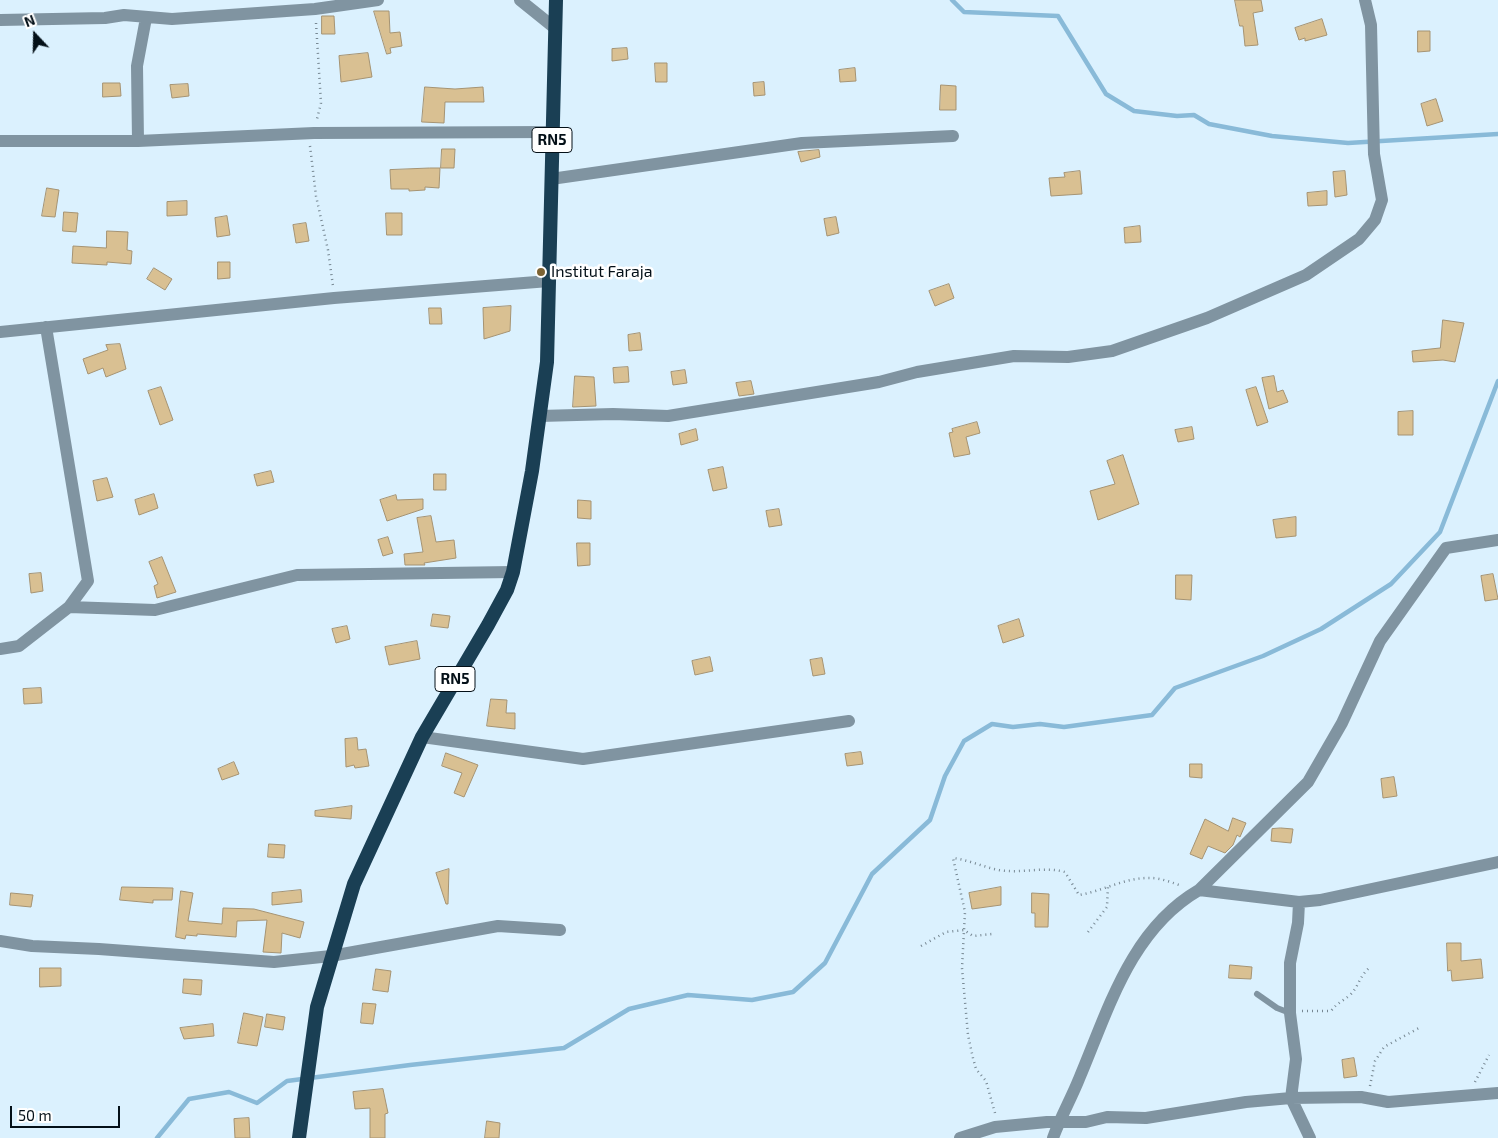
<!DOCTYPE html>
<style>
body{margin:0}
#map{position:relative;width:1498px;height:1138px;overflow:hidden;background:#dbf1fe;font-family:"Exo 2",sans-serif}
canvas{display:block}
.north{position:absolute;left:10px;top:10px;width:50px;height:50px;-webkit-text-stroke:4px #fff;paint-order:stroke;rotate:339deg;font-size:14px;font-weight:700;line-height:20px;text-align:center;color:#041018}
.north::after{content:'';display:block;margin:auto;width:18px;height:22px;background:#041018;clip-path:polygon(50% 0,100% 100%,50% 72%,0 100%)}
.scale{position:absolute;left:10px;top:1106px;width:110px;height:22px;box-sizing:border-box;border:2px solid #041018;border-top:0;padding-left:6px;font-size:15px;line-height:18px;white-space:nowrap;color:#041018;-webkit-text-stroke:4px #fff;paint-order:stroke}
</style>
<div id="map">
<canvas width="1498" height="1138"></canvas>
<div class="north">N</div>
<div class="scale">50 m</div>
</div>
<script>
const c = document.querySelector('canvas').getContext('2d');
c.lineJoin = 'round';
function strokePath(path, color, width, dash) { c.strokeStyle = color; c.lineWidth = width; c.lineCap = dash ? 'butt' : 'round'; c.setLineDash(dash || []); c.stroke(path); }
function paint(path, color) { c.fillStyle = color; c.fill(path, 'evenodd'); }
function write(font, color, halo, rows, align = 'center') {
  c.font = font + ' "Exo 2",sans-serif'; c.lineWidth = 5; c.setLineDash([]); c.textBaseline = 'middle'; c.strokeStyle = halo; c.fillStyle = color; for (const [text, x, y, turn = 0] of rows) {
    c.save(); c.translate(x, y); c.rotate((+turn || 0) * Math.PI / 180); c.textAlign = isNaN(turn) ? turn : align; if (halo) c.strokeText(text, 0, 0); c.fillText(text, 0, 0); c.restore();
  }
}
const stream = new Path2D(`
 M952 0 964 12 1058 16 1106 94 1134 111 1177 116 1194 115 1209 124 1272 136 1348 143 1498 134
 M157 1138 189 1099 229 1092 257 1103 287 1081 410 1065 564 1048 629 1009 688 995 752 1000 793 992 825 963 872 874 930 820 945 776 964 741 992 724 1013 727 1040 724 1064 727 1152 715 1175 688 1263 656 1321 629 1391 584 1440 532 1498 381`);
const building = new Path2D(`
 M1235 0H1261L1263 11 1253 13 1258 45 1245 46 1243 26H1240Z
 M374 11H389L390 33 400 32 402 46 390 48 391 53 387 54Z
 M322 16H334L335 34H322Z
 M1322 19 1327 35 1305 41V38L1299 40 1295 28Z
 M1418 31H1430V51L1418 52Z
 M627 48 628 59 612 61V49Z
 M368 53 372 77 341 82 339 56Z
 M655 63H667V82H656Z
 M855 68 856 81 840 82 839 70Z
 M764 82 765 95 754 96 753 83Z
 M103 83H120L121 96 103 97Z
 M188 84 189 96 172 98 170 85Z
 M941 85 956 86V110H940Z
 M425 87 455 89 483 87 484 102H445L444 123 422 122Z
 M1436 99 1443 121 1427 126 1421 104Z
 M442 149H455L454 168H441Z
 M819 150 820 157 801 162 798 152Z
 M430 168H440L439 188 425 187V190L409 191V189H391L390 170Z
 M1080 171 1082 194 1051 196 1049 178 1065 177 1064 173Z
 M1345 171 1347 195 1335 197 1333 172Z
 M47 188 59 190 55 217 42 216Z
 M1327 191V205L1308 206 1307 193Z
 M187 201V215L167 216V202Z
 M64 212 78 213 76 232 63 231Z
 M386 213H402V235H387Z
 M227 216 230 235 217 237 215 218Z
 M836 217 839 233 827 236 824 219Z
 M306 223 309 241 296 243 293 225Z
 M1140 226 1141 242 1125 243 1124 228Z
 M107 231 128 232 127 250 132 251 131 264 107 262V265L72 263 73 246 106 248Z
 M218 262H230V278L218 279Z
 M154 268 172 279 165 290 147 279Z
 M949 284 954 298 935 306 929 291Z
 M511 306 510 331 484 339 483 308Z
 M429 308H441L442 324H430Z
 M1443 320 1464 323 1455 362 1443 360 1413 362 1412 351 1440 348Z
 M640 333 642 350 629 351 628 335Z
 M120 344 126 369 106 377 103 368 88 374 83 359 108 350 106 345Z
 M628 367 629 382 614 383 613 368Z
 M685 370 687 383 673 385 671 372Z
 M575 376 594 377 596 406 573 407Z
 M1274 376 1277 392 1283 390 1288 402 1269 409 1262 378Z
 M751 381 754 394 739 396 736 383Z
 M161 387 173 420 160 425 148 391Z
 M1256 387 1268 422 1257 426 1246 390Z
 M1413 411V435H1398V412Z
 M977 422 980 433 966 437 970 454 954 457 949 433 953 432 952 429Z
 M1192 427 1194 439 1178 442 1175 430Z
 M696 429 698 440 681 445 679 434Z
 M1123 455 1139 504 1098 520 1090 491 1115 484 1107 461Z
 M723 467 727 488 713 491 708 470Z
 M271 471 274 482 257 486 254 475Z
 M434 474H446V490H434Z
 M107 478 113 497 97 501 93 481Z
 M154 494 158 508 139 515 135 500Z
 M396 495 397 500 423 499V509L387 521 380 500Z
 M578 500 591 501V519L578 518Z
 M779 509 782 525 769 527 766 511Z
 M431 516 436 542 454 540 456 558 424 563 425 565H405L404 554 423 552 417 518Z
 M1296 517V536L1276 538 1273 520Z
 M388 537 393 553 383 556 378 540Z
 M577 543H590V565L578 566Z
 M162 557 176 592 157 598 154 586 158 584 149 562Z
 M41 573 43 591 31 593 29 574Z
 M1493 574 1498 599 1485 601 1481 576Z
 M1176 575H1192L1191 600 1176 599Z
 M433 614 450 616 448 628 431 626Z
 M1019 619 1024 636 1003 643 998 626Z
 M347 626 350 639 336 643 332 629Z
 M417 641 420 659 389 665 385 647Z
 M710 657 713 671 695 675 692 661Z
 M822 658 825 674 813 676 810 660Z
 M41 688 42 703 24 704 23 689Z
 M491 699 507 700 506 713H515V729L487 726Z
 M357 738 358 750 366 749 369 766 355 768 354 765 346 767 345 739Z
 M861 752 863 764 847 766 845 754Z
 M446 753 478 765 464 797 454 793 462 773 442 766Z
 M234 762 239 774 222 780 218 769Z
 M1190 764H1202V778L1190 777Z
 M1394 777 1397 796 1383 798 1381 779Z
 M352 806 351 819 315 816V811Z
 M1233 818 1246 823 1240 837 1237 835 1233 845 1225 853 1208 846 1202 859 1190 854 1205 819 1228 831Z
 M1281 828 1293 829 1291 843 1271 841 1272 829Z
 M269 844 285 845 284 858 268 857Z
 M449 869 448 904H446L436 873Z
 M122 887 173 888 172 900H153V903L120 900Z
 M1001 887V905L972 909 969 893Z
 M301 890 302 902 272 905V893Z
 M181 891 193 893 188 921 222 924 223 908 254 909 304 922 300 938 282 933 281 953 263 952 267 920 237 921 236 937 197 934V936L186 935 185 939 176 937Z
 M11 893 33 895 31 907 10 905Z
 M1032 893 1049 894 1048 927H1035V913H1032Z
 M1447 943H1461V961L1481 959 1483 978 1452 981 1451 970 1448 971Z
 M1230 965 1252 967 1251 979 1229 978Z
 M40 968H61V986L40 987Z
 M376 969 391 971 388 992 373 990Z
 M184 979 202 980 201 995 183 993Z
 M363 1003 376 1004 373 1024 361 1023Z
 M244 1013 263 1017 257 1046 238 1043Z
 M267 1014 285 1017 283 1030 265 1027Z
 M213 1024 214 1036 184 1039 180 1028Z
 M1354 1058 1357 1076 1344 1078 1342 1060Z
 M383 1089 388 1113 385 1114V1138H370V1108L355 1109 353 1092Z
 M249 1118 250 1138H235L234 1119Z
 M487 1121 500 1123 499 1138H485Z`);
const path = new Path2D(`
 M316 23 321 103 317 119
 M310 146 316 196 328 250 333 286
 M1088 932 1107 907 1108 885
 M921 946 946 932 964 930 973 936 992 934
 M1302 1011H1331C1337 1003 1343 1001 1350 995 1359 986 1359 977 1369 968
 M1475 1082 1489 1055
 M1370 1086 1375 1061 1384 1047 1419 1028
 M995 1113 986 1081 976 1069 973 1058 968 1035 962 968 965 912 953 858C969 860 983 867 999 870 1021 874 1044 866 1065 872L1079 895C1103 891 1126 877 1151 878 1161 878 1173 883 1182 886`);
const service = new Path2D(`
 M1257 994 1277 1008 1290 1013`);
const minor = new Path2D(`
 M520 0 556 29
 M0 20 105 18 124 15 172 19 315 9 378 0
 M0 141H138L314 133 552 132
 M138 141 137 66 146 18
 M551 179 802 143 953 136
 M0 332 334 298 549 281
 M540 416 613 414 668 416 879 382 917 372 1014 356 1068 357 1112 351 1207 318 1306 275 1359 239 1375 220 1382 200 1374 154 1371 25 1365 0
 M69 607 155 610 297 575 513 572
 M0 649 19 646 69 607 88 581 46 327
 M422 737 583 759 849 721
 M1199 890 1299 902 1320 900 1498 862
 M1299 902 1298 923 1290 963V1013L1296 1059 1291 1098 1310 1138
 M0 941 32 946 99 949 274 962 331 956 498 926 560 930
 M960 1138 995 1127 1047 1122H1086L1107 1117 1146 1118 1246 1102 1291 1098 1361 1097 1388 1102 1498 1093
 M1053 1138C1060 1118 1071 1099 1079 1079 1108 1011 1130 930 1199 890L1308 782 1342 723 1380 641 1446 548 1498 540`);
const trunk = new Path2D(`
 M299 1138 317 1007 354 884 422 737 488 625 507 590 513 572 532 471 547 362 556 0`);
const markers = [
 [541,272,5,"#7c6334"]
];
const shields = [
 [552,140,40],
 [455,679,40]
];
const shieldNames = [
 ["RN5",552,140],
 ["RN5",455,679]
];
const poiNames = [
 ["Institut Faraja",551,272]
];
strokePath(stream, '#89bad8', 4.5);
paint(building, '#d9c092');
strokePath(building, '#a59373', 1);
strokePath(path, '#778893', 2.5, [1, 4]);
strokePath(service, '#8094a1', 6);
strokePath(minor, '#8094a1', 12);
strokePath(trunk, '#1a3f54', 14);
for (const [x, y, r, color] of markers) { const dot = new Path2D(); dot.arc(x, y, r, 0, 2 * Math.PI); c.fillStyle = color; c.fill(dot); strokePath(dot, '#fff', 2); }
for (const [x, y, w] of shields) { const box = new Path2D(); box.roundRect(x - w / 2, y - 12.5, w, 25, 4); c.fillStyle = '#fff'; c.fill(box); strokePath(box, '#041018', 1); }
write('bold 15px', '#041018', null, shieldNames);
write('16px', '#041018', '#fff', poiNames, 'left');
</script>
